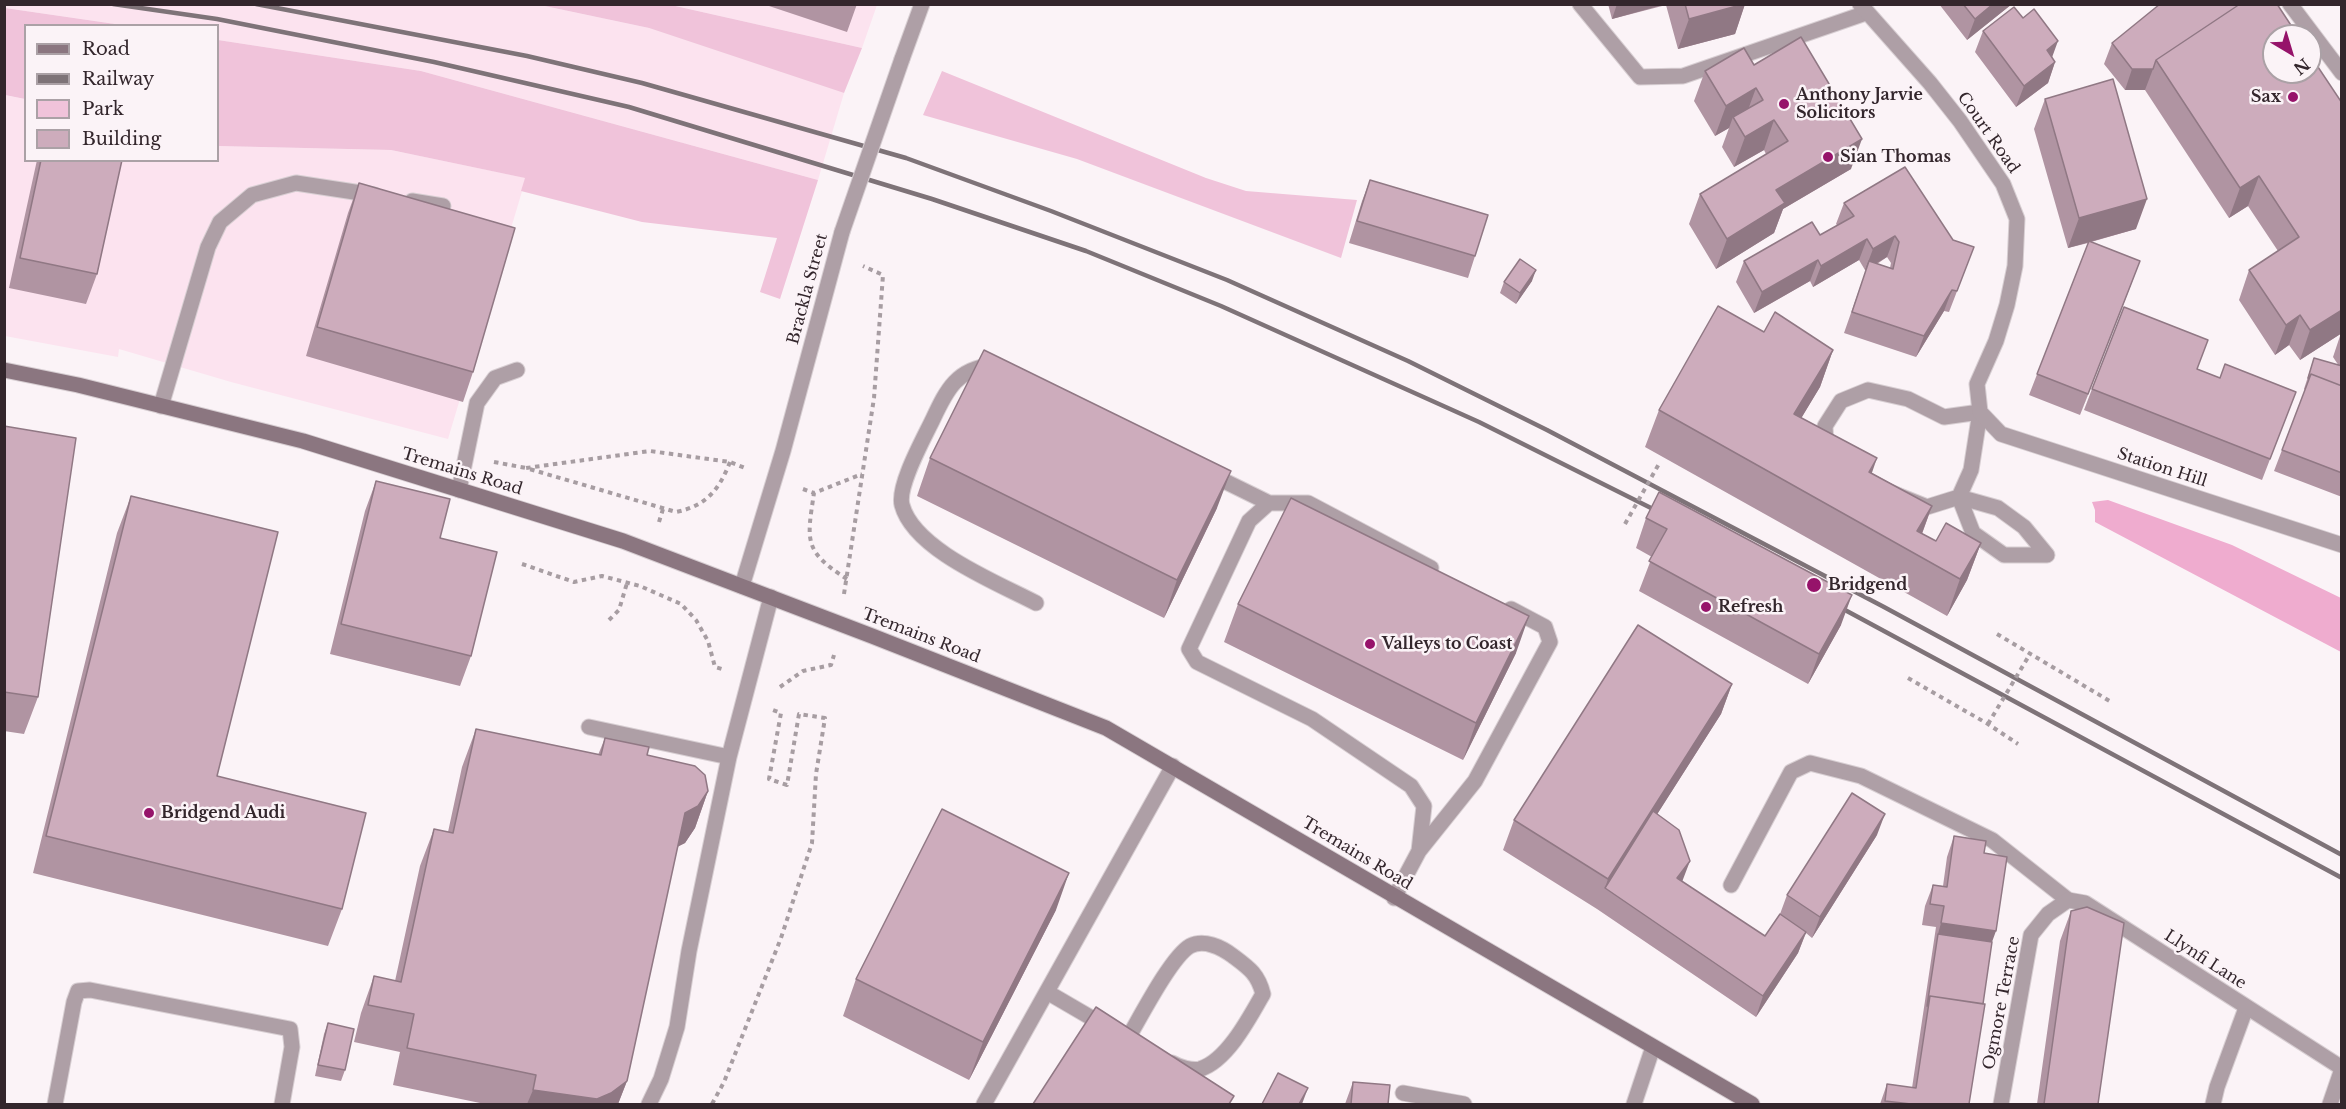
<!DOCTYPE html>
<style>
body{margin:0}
#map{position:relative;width:2346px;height:1109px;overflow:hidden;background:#fbf3f7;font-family:"Libre Baskerville",serif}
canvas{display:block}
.frame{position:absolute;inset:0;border:6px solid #33262c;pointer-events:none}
.legend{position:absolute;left:24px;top:24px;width:195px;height:138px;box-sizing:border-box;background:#fbf3f7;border:2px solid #aba1a6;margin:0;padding:8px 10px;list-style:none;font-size:18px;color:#33262c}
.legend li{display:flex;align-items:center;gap:12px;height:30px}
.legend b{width:30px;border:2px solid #aba1a6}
.north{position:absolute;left:2262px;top:24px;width:60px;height:60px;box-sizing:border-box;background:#fbf3f7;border:2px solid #aba1a6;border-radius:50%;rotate:142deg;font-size:16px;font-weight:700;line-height:24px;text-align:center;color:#33262c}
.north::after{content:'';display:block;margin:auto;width:21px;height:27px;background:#96136a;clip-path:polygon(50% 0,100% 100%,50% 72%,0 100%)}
</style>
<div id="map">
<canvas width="2346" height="1109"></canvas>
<div class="frame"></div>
<ul class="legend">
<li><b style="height:8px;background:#8b7680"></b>Road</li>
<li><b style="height:8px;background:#7e7378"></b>Railway</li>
<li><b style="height:16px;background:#f0c3da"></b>Park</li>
<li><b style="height:16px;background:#cdacbc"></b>Building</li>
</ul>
<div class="north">N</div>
</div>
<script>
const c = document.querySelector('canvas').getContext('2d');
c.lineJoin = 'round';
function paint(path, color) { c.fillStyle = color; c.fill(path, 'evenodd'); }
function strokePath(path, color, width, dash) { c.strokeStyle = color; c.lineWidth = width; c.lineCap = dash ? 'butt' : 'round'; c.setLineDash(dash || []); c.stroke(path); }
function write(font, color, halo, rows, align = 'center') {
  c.font = font + ' "Libre Baskerville",serif'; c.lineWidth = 5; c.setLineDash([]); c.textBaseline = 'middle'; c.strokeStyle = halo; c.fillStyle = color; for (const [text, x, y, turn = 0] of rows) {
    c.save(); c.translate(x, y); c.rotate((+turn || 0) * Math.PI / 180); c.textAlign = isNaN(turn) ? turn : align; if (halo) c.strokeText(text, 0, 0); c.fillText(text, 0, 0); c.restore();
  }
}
const built = new Path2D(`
 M4 5H540L649 28 844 93 818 180 421 71 218 40V26L122 25 5 8Z
 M671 5H877L862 48Z
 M4 95 25 99 26 160H218V146L391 150 526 178 448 439 231 382 119 349 118 357 5 336Z`);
const green = new Path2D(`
 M540 5H671L862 48 844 93 649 28Z
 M4 8H5L122 25 26 26 25 99 5 95Z
 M218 40 421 71 818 180 780 299 760 292 777 238 642 222 521 191 525 178 391 150 218 146Z
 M942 71 1206 178 1246 191 1357 200 1341 258 1077 159 923 115Z`);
const forest = new Path2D(`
 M2108 500 2232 545 2341 598V652L2095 522V510L2092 502Z`);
const path = new Path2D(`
 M494 462 526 468
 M730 462C719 490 706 506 676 512L526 468 650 451 730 462 745 468
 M803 489 814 493
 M659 522 663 509
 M522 564 574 582 602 576 640 586 681 604 696 620 708 641 715 667 722 669
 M847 579C803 551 807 540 814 493L862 474
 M844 594 874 398 883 275 863 266
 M609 620 619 610 627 583
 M1997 634 2113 703
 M1908 678 1988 724 2018 744
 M780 687 803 671 831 665 834 655
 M712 1104 724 1082 781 938 812 843 816 774 825 718 799 714 787 785 769 779 781 713 773 710`);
const service = new Path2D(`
 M1580 4 1640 77 1683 76 1866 13
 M412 201 443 206
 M993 365C957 369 947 389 933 419 924 438 897 486 902 505 914 550 998 583 1036 603
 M1868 390 1908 399 1944 417 1980 412 1971 470 1959 497 1927 507 1877 487 1846 465 1826 445 1825 426 1841 401Z
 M161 406 208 247 220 222 252 195 296 183 374 195
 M1210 474 1269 503
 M459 490 477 403 495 378 517 370
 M1959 497 1973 533 2004 555H2047
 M1959 497 1998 508 2024 527 2047 555
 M589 727 729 757
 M1419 851 1424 806 1411 786 1312 719 1197 662 1189 649 1249 521 1269 503H1308L1431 568
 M1731 885 1791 772 1810 763 1861 776 1992 840 2068 900
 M1394 898 1419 851 1475 781 1550 642 1545 627 1511 609
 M1047 992 1107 1027
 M1128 1038C1140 1018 1171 957 1190 946 1204 939 1221 947 1233 956 1249 968 1258 974 1263 994 1250 1017 1227 1061 1200 1069 1192 1071 1179 1067 1172 1063
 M1403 1093 1464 1104
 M55 1104 74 1002 78 991 90 990 290 1029 292 1047 282 1104
 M649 1104 661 1079 677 1027 689 951 729 757 771 597
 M984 1104 1173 766
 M2213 1104 2217 1087 2246 1008
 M2330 1104 2342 1069`);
const minor = new Path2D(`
 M1860 4 1930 83 1960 121 2003 184 2017 219 2015 266 2007 305 1996 341 1977 384 1980 412 2001 434 2342 545
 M1634 1104 1653 1047
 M2001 1104 2031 935 2048 914 2068 900 2085 903 2342 1068`);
const tertiary = new Path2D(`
 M2290 4 2342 73
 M902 59 922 4
 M742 586 783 451 842 232`);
const secondary = new Path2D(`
 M4 370 78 385 303 441 623 541 872 636 1106 728 1752 1104`);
const rail = new Path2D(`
 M113 4 217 19 434 62 629 107 932 199 1086 251 1221 306 1479 422 1665 515
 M256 4 527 56 642 83 906 158 1051 211 1227 280 1408 361 1547 430 1884 607 2342 855
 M1832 603 2342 878`);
const pathBridge = new Path2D(`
 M1625 524 1660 462
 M1988 724 2030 654`);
const tertiaryBridge = new Path2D(`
 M842 232 902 59`);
const wall = new Path2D(`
 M763 4H857L847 32Z
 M1608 4H1745L1735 34 1678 49 1666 5 1612 19Z
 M1939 4H2012L1967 40Z
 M2023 18 2055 62 2048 83 2016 107 1975 52 1983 31Z
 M2112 43 2342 103V333L2300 360 2289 345 2275 355 2239 300 2249 270 2278 251 2248 206 2229 218 2145 90H2125L2104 64Z
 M1754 65 1851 169 1783 209 1774 233 1716 269 1689 224 1700 194 1766 154 1764 150 1734 167 1722 147 1729 128 1715 136 1694 101 1705 71Z
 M2045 99 2136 229 2091 242 2132 282 2080 415 2029 395 2088 243 2068 248 2034 129Z
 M37 160H122L97 274 86 304 9 288Z
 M1370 180 1475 256 1468 278 1349 243 1362 201Z
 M359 183 473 372 463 402 306 356 348 213Z
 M1844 203 1966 268 1949 312 1944 311 1916 357 1844 333 1866 270H1865L1859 260 1813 287 1810 281 1754 313 1736 282 1744 261 1820 235 1837 225 1836 224ZM1887 257 1891 263 1890 268 1877 264Z
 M1532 281 1516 304 1500 293 1504 282Z
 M1764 332 1833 350 1820 387 1801 418 1872 473 1932 506 1922 534 1936 541 1981 543 1967 580 1947 616 1645 447 1659 410Z
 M2342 335V497L2274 471 2305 390 2304 389 2314 358 2339 366 2333 357 2340 336Z
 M2197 369 2220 378 2296 392 2262 480 2084 410 2092 389Z
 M4 426 38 697 24 734 4 731Z
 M930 458 1217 508 1164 618 917 496Z
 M376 481 440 538 471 656 460 686 330 654 365 511Z
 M131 496 217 776 342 909 328 946 33 873 117 533Z
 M1646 518 1841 625 1808 684 1639 591 1652 557 1636 548Z
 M1238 604 1516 653 1463 760 1224 642Z
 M1732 684 1721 714 1657 814 1682 882 1765 936 1780 914 1787 895 1877 835 1812 938 1806 933 1798 953 1756 1017 1597 909 1503 850 1514 820Z
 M476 729 598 755 605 738 647 755 708 791 695 828 685 843 677 847 627 1081 618 1104H485L393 1085 400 1052 354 1042 361 1013 374 976 395 981 420 866 434 829 448 832 462 767Z
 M1954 836 1984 853 1992 942 1983 1004 1969 1104H1880L1887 1084 1912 1088 1936 927 1922 925 1925 906 1933 885 1943 886 1947 857Z
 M1056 910 969 1080 843 1016 856 979Z
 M2071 911 2098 1104H2037L2060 941Z
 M328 1023 345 1070 341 1081 315 1076 324 1034Z
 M1353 1082 1388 1104H1345Z`);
const shadedWall = new Path2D(`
 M1617 4H1666L1612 19Z
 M1745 4 1735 34 1678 49 1689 19Z
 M1993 4H2012L1967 40 1975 19Z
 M2058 41 2050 63 2047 50Z
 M2055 62 2048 83 2016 107 2024 86Z
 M2132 69H2153L2145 90H2125Z
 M1756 88 1745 118 1733 117 1729 128 1715 136 1726 106Z
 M1774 120 1764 150 1734 167 1745 137Z
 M1862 139 1851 169 1783 209 1774 233 1716 269 1727 239 1776 190Z
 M2259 176 2248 206 2229 218 2240 188Z
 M2147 199 2136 229 2068 248 2079 218Z
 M1895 236 1887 257 1865 270 1873 249Z
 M1867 239 1859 260 1813 287 1821 266Z
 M1818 260 1810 281 1754 313 1762 292Z
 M2140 261 2132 282 2080 415 2088 394Z
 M1536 270 1532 281 1516 304 1520 293Z
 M1952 290 1944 311 1916 357 1924 336Z
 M2342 310V333L2300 360 2310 330Z
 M2300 315 2289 345 2275 355 2286 325Z
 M1833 350 1820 387 1781 452 1794 414Z
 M1877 458 1864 496 1869 472Z
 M1231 471 1217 508 1164 618 1177 580Z
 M1932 506 1918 544 1917 531Z
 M1981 543 1967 580 1947 616 1960 579Z
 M1852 595 1841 625 1808 684 1819 654Z
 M1529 616 1516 653 1463 760 1476 723Z
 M1732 684 1721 714 1609 890 1605 888 1608 879Z
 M708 791 695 828 685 843 671 850 685 813Z
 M1885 814 1877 835 1812 938 1820 917Z
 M1690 861 1682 882 1677 878Z
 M1069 873 1056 910 969 1080 983 1042Z
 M1941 923 1996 931 1988 953 1938 934Z
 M1806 932 1798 953 1756 1017 1763 996Z
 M627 1081 618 1104H527L533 1090Z
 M1308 1088 1302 1104H1299Z`);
const building = new Path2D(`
 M1685 4H1744L1689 19Z
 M1963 4H1993L1975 19Z
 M2160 4H2240L2156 60 2153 69H2132L2112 43Z
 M2240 4H2277L2298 36H2274V72H2310V55L2342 103V310L2310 330 2300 315 2286 325 2249 270 2299 237 2259 176 2240 188 2156 60Z
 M2014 7 2023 18 2034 9 2058 41 2047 50 2055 62 2024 86 1983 31Z
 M1801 37 1862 139 1776 190 1785 203 1727 239 1700 194 1788 141 1774 120 1745 137 1733 117 1763 100 1756 88 1726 106 1705 71 1744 48 1754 65Z
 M2113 79 2147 199 2079 218 2045 99Z
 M41 160H122L97 274 20 258Z
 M1905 167 1953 240 1974 247 1957 291 1952 290 1924 336 1852 312 1869 261 1893 269 1899 242 1895 236 1873 249 1867 239 1821 266 1818 260 1762 292 1744 261 1812 222 1820 235 1854 216 1844 203Z
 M1370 180 1488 215 1475 256 1357 221Z
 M359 183 515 228 473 372 317 327Z
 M2089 241 2140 261 2088 394 2037 374Z
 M1520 259 1536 270 1520 293 1504 282Z
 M1718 306 1764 332 1775 312 1833 350 1794 414 1877 458 1869 472 1932 506 1917 531 1936 541 1946 523 1981 543 1960 579 1659 410Z
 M2124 307 2208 340 2197 369 2220 378 2225 364 2296 392 2270 459 2092 389Z
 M984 350 1231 471 1177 580 930 458Z
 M2314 358 2342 366V386L2311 374 2309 379 2308 378Z
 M2311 374 2342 386V473L2282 450Z
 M4 426 76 438 38 697 4 692Z
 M376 481 450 499 440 538 497 552 471 656 341 624Z
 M1659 492 1852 595 1819 654 1649 561 1667 529 1646 518Z
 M131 496 278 532 217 776 366 813 342 909 46 836Z
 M1291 498 1529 616 1476 723 1238 604Z
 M1638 625 1732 684 1608 879 1514 820Z
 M476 729 601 755 605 738 649 747 647 755 695 766 705 775 708 791 698 806 685 813 627 1081 611 1093 597 1099 533 1090 536 1075 407 1048 414 1014 368 1005 374 976 401 982 434 829 453 833Z
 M1852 793 1885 814 1820 917 1787 895Z
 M942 809 1069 873 983 1042 856 979Z
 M1653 811 1679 830 1690 861 1677 878 1765 936 1780 914 1806 932 1763 996 1605 888Z
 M1954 836 1986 841 1984 853 2007 857 1996 931 1941 923 1944 906 1930 904 1933 885 1947 887Z
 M2087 907 2124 923 2098 1104H2044L2071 911Z
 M1938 934 1992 942 1983 1004 1930 996 1927 1006Z
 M1930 996 1985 1004 1969 1104H1911L1885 1101 1887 1084 1916 1088Z
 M1096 1007 1234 1096 1229 1104H1033Z
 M328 1023 354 1029 345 1070 318 1065Z
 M1278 1073 1308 1088 1299 1104H1262Z
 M1353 1082 1390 1085 1388 1104H1351Z`);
const markers = [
 [2293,97,6,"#96136a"],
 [1784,104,6,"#96136a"],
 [1828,157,6,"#96136a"],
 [1814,585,8,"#96136a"],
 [1706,607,6,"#96136a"],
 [1370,644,6,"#96136a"],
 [149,813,6,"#96136a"]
];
const poiNames = [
 ["Anthony Jarvie",1796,95],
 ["Solicitors",1796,113],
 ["Sax",2281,97,"right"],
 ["Sian Thomas",1840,157],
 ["Bridgend",1828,585],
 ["Refresh",1718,607],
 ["Valleys to Coast",1382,644],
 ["Bridgend Audi",161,813]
];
const streetNames = [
 ["Court Road",1988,133,55],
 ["Brackla Street",808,289,-75],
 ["Station Hill",2162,468,18],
 ["Tremains Road",462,472,17],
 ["Tremains Road",921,636,21],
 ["Tremains Road",1357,854,31],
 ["Llynfi Lane",2205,960,33],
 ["Ogmore Terrace",2002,1003,-79]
];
paint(built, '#fce3ef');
paint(green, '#f0c3da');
paint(forest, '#efaccf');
strokePath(service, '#d7ced2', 17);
strokePath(minor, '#d7ced2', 17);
strokePath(tertiary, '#d7ced2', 17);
strokePath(secondary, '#d7ced2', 17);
strokePath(path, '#a79da2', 4, [4.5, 4.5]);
strokePath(service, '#ae9fa6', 15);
strokePath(minor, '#ae9fa6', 15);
strokePath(tertiary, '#ae9fa6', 15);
strokePath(secondary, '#8b7680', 15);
strokePath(rail, '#7e7378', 4.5);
strokePath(tertiaryBridge, '#d7ced2', 17, []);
strokePath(pathBridge, '#a79da2', 4, [4.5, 4.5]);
strokePath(tertiaryBridge, '#ae9fa6', 15);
paint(wall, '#b094a2');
paint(shadedWall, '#907884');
paint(building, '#cdacbc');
strokePath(building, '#907884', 1.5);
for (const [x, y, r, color] of markers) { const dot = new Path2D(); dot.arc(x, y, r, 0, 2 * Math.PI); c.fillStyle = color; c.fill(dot); strokePath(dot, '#fbf3f7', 2); }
write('bold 16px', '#33262c', '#fbf3f7', poiNames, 'left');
write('16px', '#33262c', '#fbf3f7', streetNames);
</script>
